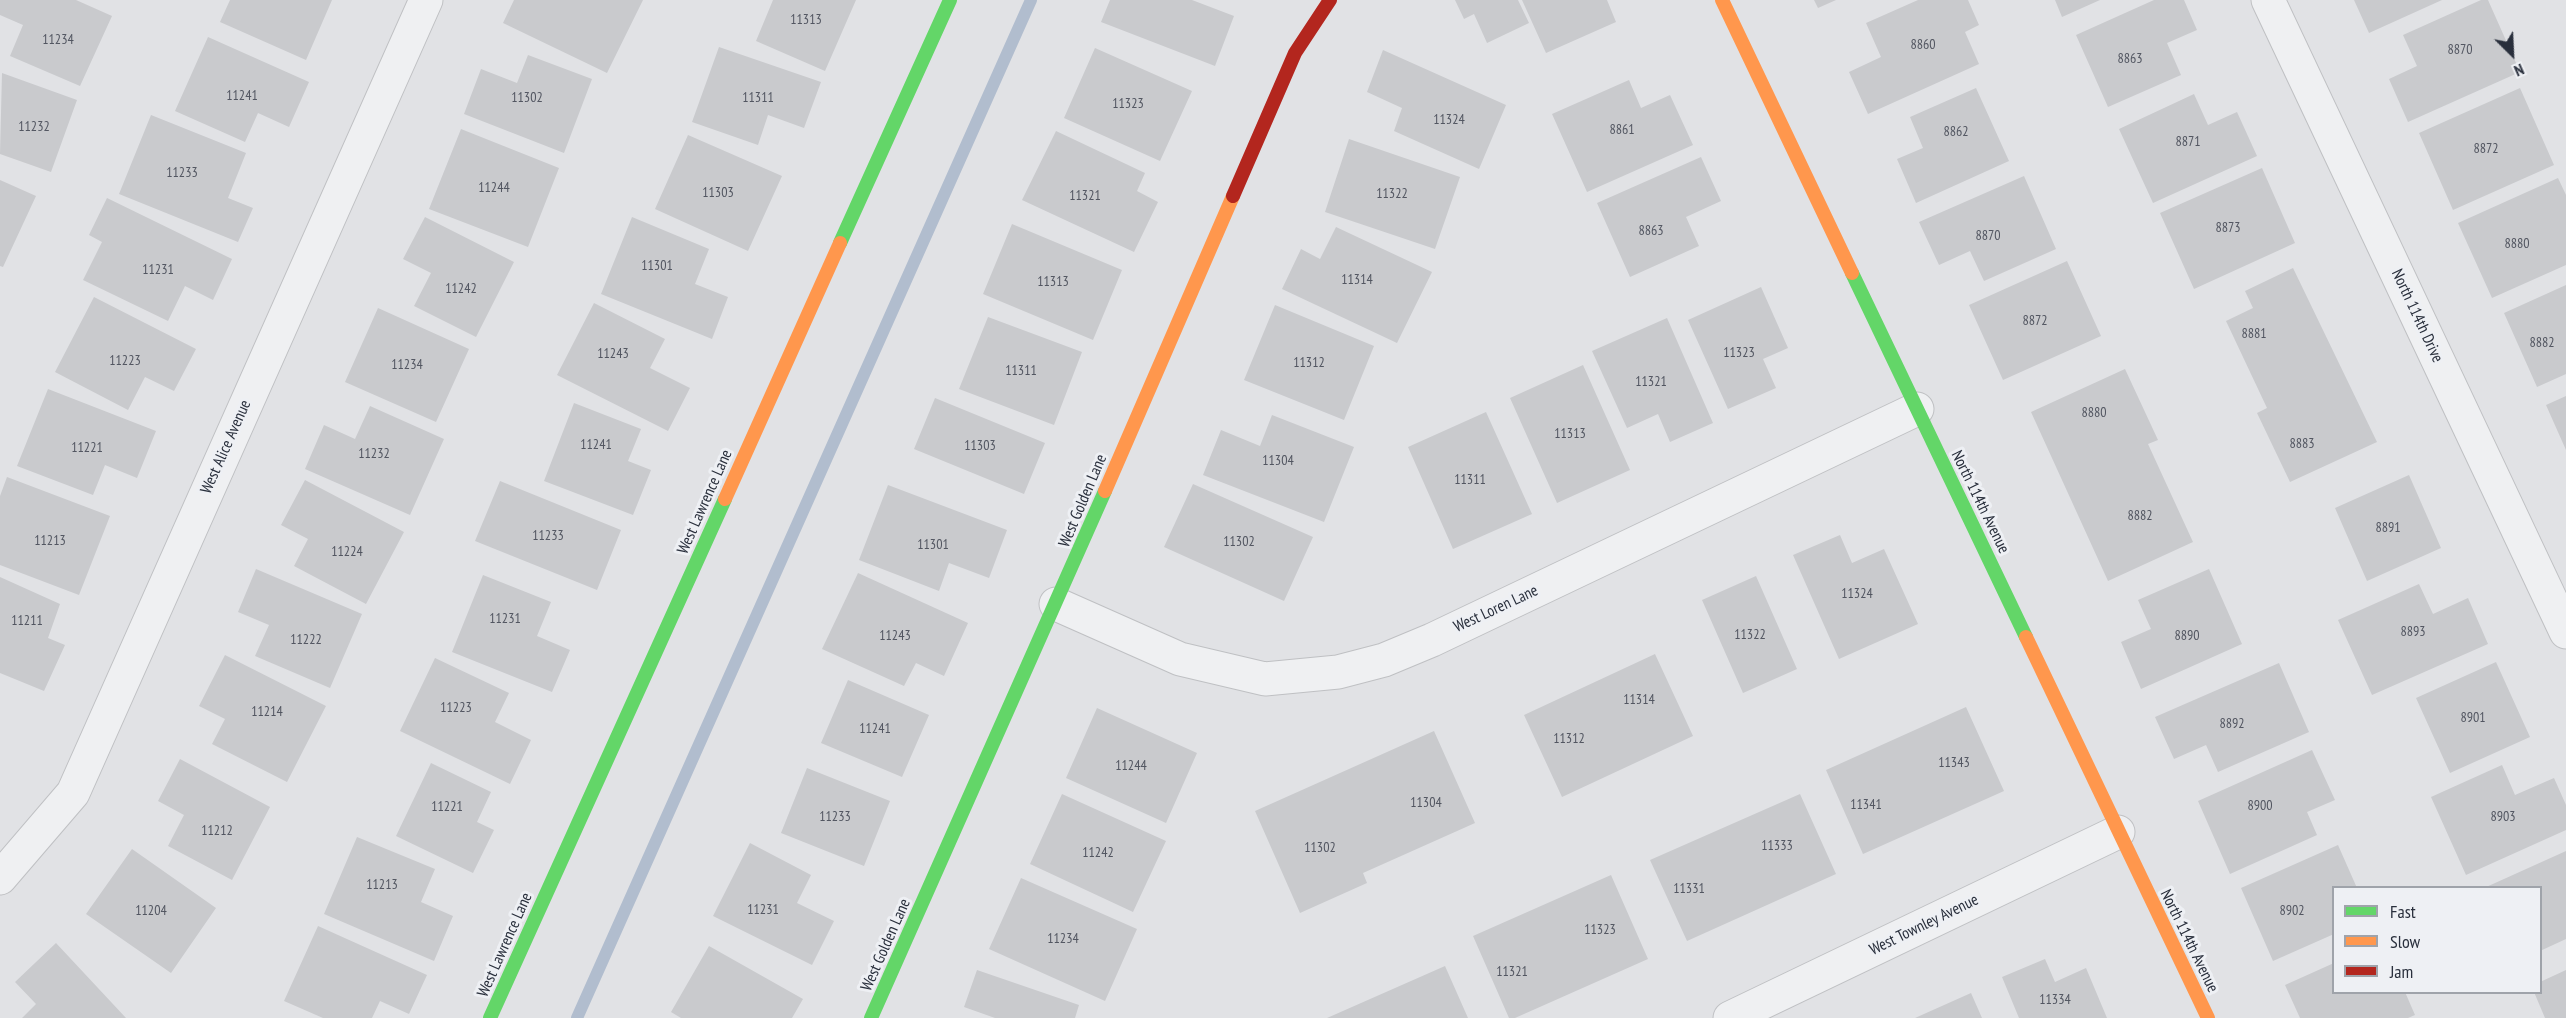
<!DOCTYPE html>
<style>
body{margin:0}
#map{position:relative;width:2566px;height:1018px;overflow:hidden;background:#e1e2e5;font-family:"PT Sans Narrow",sans-serif}
canvas{display:block}
.legend{position:absolute;left:2332px;top:886px;width:210px;height:108px;box-sizing:border-box;background:#eef0f4;border:2px solid #9fa3aa;margin:0;padding:8px 10px;list-style:none;font-size:18px;color:#292f3c}
.legend li{display:flex;align-items:center;gap:12px;height:30px}
.legend b{width:30px;border:2px solid #9fa3aa}
.north{position:absolute;left:2482px;top:24px;width:60px;height:60px;-webkit-text-stroke:4px #eef0f4;paint-order:stroke;rotate:156deg;font-size:16px;font-weight:700;line-height:24px;text-align:center;color:#292f3c}
.north::after{content:'';display:block;margin:auto;width:21px;height:27px;background:#292f3c;clip-path:polygon(50% 0,100% 100%,50% 72%,0 100%)}
</style>
<div id="map">
<canvas width="2566" height="1018"></canvas>
<ul class="legend">
<li><b style="height:8px;background:#63d668"></b>Fast</li>
<li><b style="height:8px;background:#ff974d"></b>Slow</li>
<li><b style="height:8px;background:#b3261e"></b>Jam</li>
</ul>
<div class="north">N</div>
</div>
<script>
const c = document.querySelector('canvas').getContext('2d');
c.lineJoin = 'round';
function strokePath(path, color, width, dash) { c.strokeStyle = color; c.lineWidth = width; c.lineCap = dash ? 'butt' : 'round'; c.setLineDash(dash || []); c.stroke(path); }
function paint(path, color) { c.fillStyle = color; c.fill(path, 'evenodd'); }
function write(font, color, halo, rows, align = 'center') {
  c.font = font + ' "PT Sans Narrow",sans-serif'; c.lineWidth = 6; c.setLineDash([]); c.textBaseline = 'middle'; c.strokeStyle = halo; c.fillStyle = color; for (const [text, x, y, turn = 0] of rows) {
    c.save(); c.translate(x, y); c.rotate((+turn || 0) * Math.PI / 180); c.textAlign = isNaN(turn) ? turn : align; if (halo) c.strokeText(text, 0, 0); c.fillText(text, 0, 0); c.restore();
  }
}
const stream = new Path2D(`
 M577 1018 1031 0`);
const building = new Path2D(`
 M0 0H76L112 16 80 86 10 56 23 25 0 15Z
 M230 0H332L306 60 220 22Z
 M514 0H643L607 73 503 23Z
 M773 0H856L825 71 756 41Z
 M1110 0H1192L1234 16 1215 66 1101 22Z
 M1455 0H1518L1529 23 1487 43 1474 14 1464 19Z
 M1522 0H1607L1616 22 1546 53Z
 M1814 0H1836L1818 8Z
 M1918 0H1968L1979 25 1965 32 1979 64 1868 114 1849 72 1881 57 1866 23Z
 M2055 0H2100L2062 17Z
 M2154 0H2184L2197 30 2167 43 2181 75 2108 107 2076 35Z
 M2354 0H2442L2369 33Z
 M2481 0H2488L2520 72 2408 122 2389 79 2417 66 2403 35Z
 M208 37 309 82 289 127 258 113 245 142 175 111Z
 M719 47 821 82 804 128 768 115 758 145 692 122Z
 M1095 48 1192 91 1160 161 1064 118Z
 M1383 50 1506 105 1479 169 1394 131 1402 108 1367 92Z
 M528 55 592 79 564 153 464 114 481 69 517 83Z
 M2 73 77 100 51 172 0 154Z
 M1629 80 1641 108 1670 95 1693 145 1587 192 1552 114Z
 M1976 88 2009 161 1916 203 1897 159 1923 148 1910 117Z
 M2520 88 2554 165 2453 210 2419 133Z
 M2194 94 2208 125 2237 112 2257 156 2153 203 2119 129Z
 M151 115 246 153 228 198 253 208 238 242 119 194Z
 M461 129 559 168 528 247 429 209Z
 M1056 131 1145 173 1137 191 1158 202 1134 252 1022 200Z
 M688 135 782 176 748 251 655 209Z
 M1349 139 1460 177 1435 249 1325 212Z
 M1701 157 1721 201 1686 217 1699 246 1630 277 1597 203Z
 M2262 168 2295 243 2194 289 2160 213Z
 M2024 176 2056 249 1984 281 1970 251 1939 265 1919 222Z
 M2558 178 2566 195V265L2492 298 2458 223Z
 M0 180 36 196 3 267 0 266Z
 M107 198 232 259 213 300 185 286 168 321 83 280 102 242 89 235Z
 M425 217 514 262 476 337 414 306 431 273 403 259Z
 M632 217 709 249 695 284 728 297 712 339 601 294Z
 M1012 224 1122 270 1093 340 983 294Z
 M1336 227 1432 272 1397 343 1282 289 1301 249 1320 259Z
 M2067 261 2101 336 2003 380 1969 305Z
 M2293 268 2377 442 2290 482 2257 413 2267 408 2226 321 2253 308 2245 291Z
 M2566 285V374L2537 387 2504 313Z
 M1761 287 1788 348 1763 359 1776 388 1728 409 1688 320Z
 M94 297 196 349 174 391 145 377 128 410 55 372Z
 M594 303 665 339 650 368 690 388 668 431 557 375Z
 M1275 305 1374 346 1344 420 1244 380Z
 M378 308 469 349 436 422 345 382Z
 M988 317 1082 352 1054 425 959 389Z
 M1667 318 1713 423 1670 442 1658 414 1627 428 1592 351Z
 M1583 365 1630 470 1557 503 1510 398Z
 M2125 369 2158 440 2148 444 2193 542 2108 581 2031 412Z
 M48 389 156 431 137 478 105 465 93 495 17 466Z
 M2566 396V450L2546 405Z
 M935 398 1045 443 1024 494 914 449Z
 M574 403 641 429 628 461 651 470 633 515 544 481Z
 M370 406 444 439 410 515 305 469 324 425 355 439Z
 M1486 412 1532 514 1453 549 1408 447Z
 M1272 415 1354 447 1324 522 1203 475 1221 430 1260 446Z
 M2409 475 2441 548 2367 581 2335 508Z
 M7 477 110 516 79 595 0 565V496Z
 M305 480 404 532 366 604 294 566 308 539 281 525Z
 M500 481 621 530 597 590 475 541Z
 M1193 484 1313 537 1284 601 1164 547Z
 M888 485 1007 530 989 578 949 563 939 591 859 560Z
 M1840 535 1852 563 1884 549 1918 624 1839 659 1793 555Z
 M256 569 362 614 330 688 255 656 269 625 238 612Z
 M2209 569 2242 644 2141 689 2121 642 2151 629 2138 600Z
 M858 573 968 623 944 676 916 663 904 686 822 649Z
 M483 575 551 602 537 636 570 650 552 692 452 652Z
 M1756 576 1797 669 1743 693 1702 600Z
 M0 577 60 604 48 638 65 645 44 691 0 673Z
 M2419 584 2433 614 2468 598 2488 644 2372 695 2338 620Z
 M1655 654 1693 736 1562 797 1524 715Z
 M225 655 326 706 287 782 212 744 225 719 199 706Z
 M435 658 509 693 495 722 531 740 510 784 400 731Z
 M2496 662 2530 737 2450 773 2416 698Z
 M2279 663 2309 732 2218 772 2206 745 2174 759 2155 717Z
 M848 680 929 715 902 777 821 743Z
 M1966 707 2004 791 1863 854 1826 770Z
 M1097 708 1197 753 1166 823 1066 778Z
 M1434 731 1475 823 1363 873 1367 883 1300 913 1255 811Z
 M2312 750 2335 800 2307 812 2317 835 2230 874 2198 801Z
 M180 759 270 807 232 880 168 846 184 815 158 801Z
 M431 763 491 792 477 822 494 830 473 873 396 836Z
 M2502 765 2515 795 2554 778 2566 805V830L2466 875 2431 797Z
 M807 768 890 801 864 866 781 833Z
 M1062 794 1166 841 1133 912 1030 864Z
 M1800 794 1836 874 1687 941 1650 860Z
 M357 837 435 869 421 902 453 916 434 961 324 914Z
 M750 843 811 875 797 903 834 921 812 965 713 916Z
 M2338 845 2357 888H2334V934L2273 961 2241 888Z
 M132 849 216 908 171 973 86 914Z
 M2566 851V939L2540 951V888H2484Z
 M1611 875 1648 959 1515 1018H1509L1473 936Z
 M1021 878 1137 929 1105 1001 989 949Z
 M318 926 427 975 409 1014 380 1001 372 1018H323L284 1001Z
 M56 943 126 1018H22L36 1004 15 982Z
 M709 946 803 999 792 1018H681L671 1012Z
 M2045 959 2055 982 2086 968 2107 1018H2019L2002 977Z
 M2334 963V992H2405L2415 1015 2408 1018H2300L2285 985Z
 M1445 966 1468 1018H1327Z
 M977 970 1079 1005 1075 1018H995L964 1007Z
 M2566 970V1018H2545L2534 992H2540V982Z
 M1971 993 1982 1018H1915Z`);
const street = new Path2D(`
 M2268 0 2566 632
 M1056 604 1180 659 1265 679 1338 672 1384 660 1432 640 1917 409
 M0 878 73 793 426 0
 M1730 1018 2118 832`);
const fast = new Path2D(`
 M840 243 950 0
 M1852 273 2026 637
 M490 1018 725 499
 M871 1018 1105 491`);
const slow = new Path2D(`
 M1722 0 1852 273
 M1105 491 1233 196
 M725 499 840 243
 M2026 637 2208 1018`);
const jam = new Path2D(`
 M1233 196 1295 53 1330 0`);
const numberNames = [
 ["11313",806,20],
 ["11234",58,40],
 ["8860",1923,45],
 ["8870",2460,50],
 ["8863",2130,59],
 ["11241",242,96],
 ["11302",527,98],
 ["11311",758,98],
 ["11323",1128,104],
 ["11324",1449,120],
 ["11232",34,127],
 ["8861",1622,130],
 ["8862",1956,132],
 ["8871",2188,142],
 ["8872",2486,149],
 ["11233",182,173],
 ["11244",494,188],
 ["11303",718,193],
 ["11322",1392,194],
 ["11321",1085,196],
 ["8873",2228,228],
 ["8863",1651,231],
 ["8870",1988,236],
 ["8880",2517,244],
 ["11301",657,266],
 ["11231",158,270],
 ["11314",1357,280],
 ["11313",1053,282],
 ["11242",461,289],
 ["8872",2035,321],
 ["8881",2254,334],
 ["8882",2542,343],
 ["11323",1739,353],
 ["11243",613,354],
 ["11223",125,361],
 ["11312",1309,363],
 ["11234",407,365],
 ["11311",1021,371],
 ["11321",1651,382],
 ["8880",2094,413],
 ["11313",1570,434],
 ["8883",2302,444],
 ["11241",596,445],
 ["11303",980,446],
 ["11221",87,448],
 ["11232",374,454],
 ["11304",1278,461],
 ["11311",1470,480],
 ["8882",2140,516],
 ["8891",2388,528],
 ["11233",548,536],
 ["11213",50,541],
 ["11302",1239,542],
 ["11301",933,545],
 ["11224",347,552],
 ["11324",1857,594],
 ["11231",505,619],
 ["11211",27,621],
 ["8893",2413,632],
 ["11322",1750,635],
 ["11243",895,636],
 ["8890",2187,636],
 ["11222",306,640],
 ["11314",1639,700],
 ["11223",456,708],
 ["11214",267,712],
 ["8901",2473,718],
 ["8892",2232,724],
 ["11241",875,729],
 ["11312",1569,739],
 ["11343",1954,763],
 ["11244",1131,766],
 ["11304",1426,803],
 ["11341",1866,805],
 ["8900",2260,806],
 ["11221",447,807],
 ["11233",835,817],
 ["8903",2503,817],
 ["11212",217,831],
 ["11333",1777,846],
 ["11302",1320,848],
 ["11242",1098,853],
 ["11213",382,885],
 ["11331",1689,889],
 ["11231",763,910],
 ["11204",151,911],
 ["8902",2292,911],
 ["11323",1600,930],
 ["11234",1063,939],
 ["11321",1512,972],
 ["11334",2055,1000]
];
const streetNames = [
 ["North 114th Drive",2417,316,65],
 ["West Alice Avenue",226,447,-66],
 ["West Golden Lane",1083,501,-67],
 ["West Lawrence Lane",705,502,-66],
 ["North 114th Avenue",1980,502,64],
 ["West Loren Lane",1496,609,-25],
 ["West Townley Avenue",1924,925,-26],
 ["North 114th Avenue",2189,941,64],
 ["West Lawrence Lane",505,945,-66],
 ["West Golden Lane",886,945,-66]
];
strokePath(stream, '#b1bdce', 12);
paint(building, '#c9cacd');
strokePath(street, '#bfc0c3', 35);
strokePath(street, '#eff0f2', 33);
strokePath(fast, '#63d668', 14);
strokePath(slow, '#ff974d', 14);
strokePath(jam, '#b3261e', 14);
write('14px', '#525661', null, numberNames);
write('16px', '#292f3c', '#eef0f4', streetNames);
</script>
